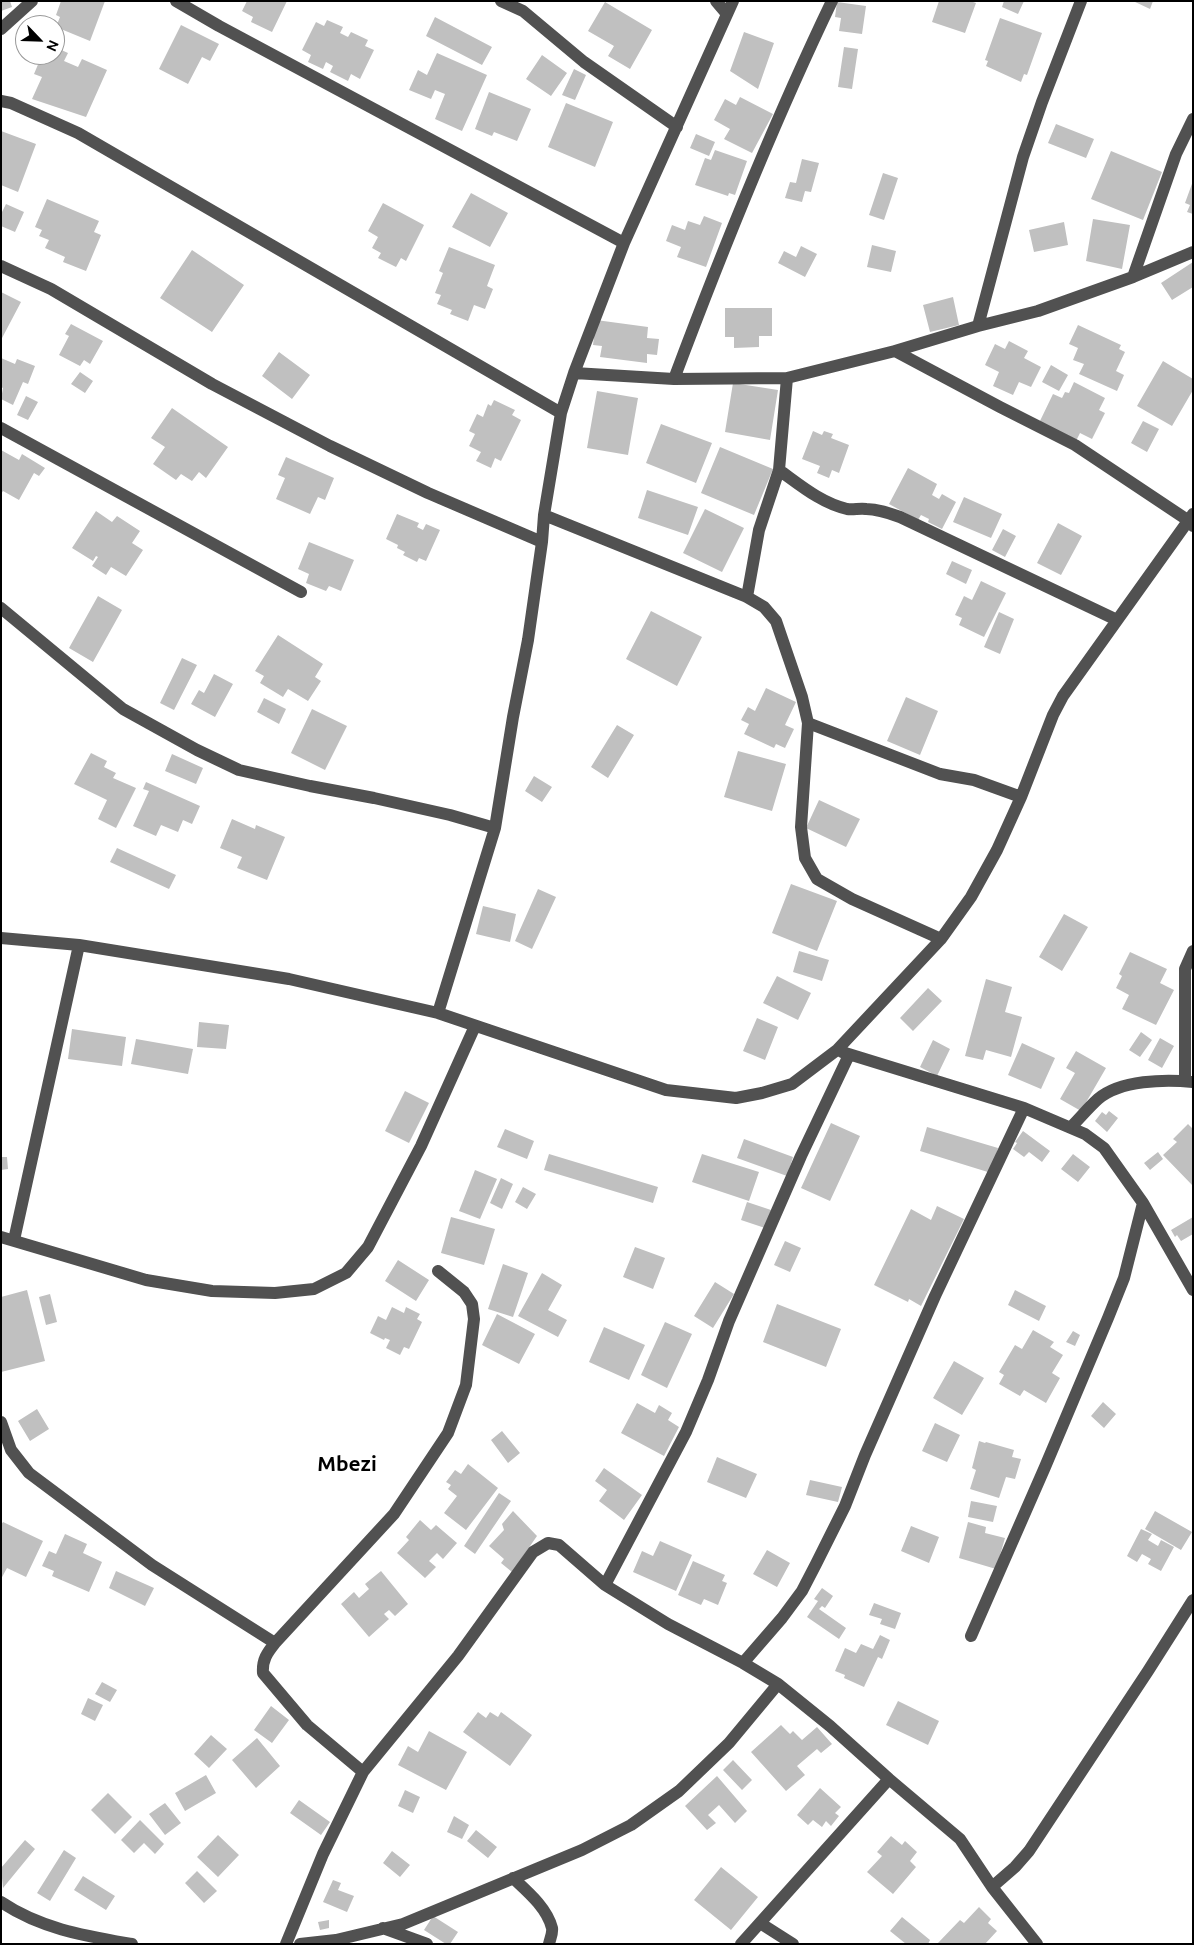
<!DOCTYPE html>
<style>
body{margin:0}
#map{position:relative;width:1194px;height:1945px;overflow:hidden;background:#fff;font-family:Ubuntu,sans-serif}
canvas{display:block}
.frame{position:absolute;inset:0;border:2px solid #000;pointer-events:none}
.north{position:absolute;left:15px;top:15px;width:50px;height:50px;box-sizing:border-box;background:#fff;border:1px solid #999;border-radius:50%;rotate:114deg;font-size:14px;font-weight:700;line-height:20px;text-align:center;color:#000}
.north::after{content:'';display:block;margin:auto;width:18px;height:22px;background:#000;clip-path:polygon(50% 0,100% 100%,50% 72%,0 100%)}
</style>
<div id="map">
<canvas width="1194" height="1945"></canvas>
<div class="frame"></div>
<div class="north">N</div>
</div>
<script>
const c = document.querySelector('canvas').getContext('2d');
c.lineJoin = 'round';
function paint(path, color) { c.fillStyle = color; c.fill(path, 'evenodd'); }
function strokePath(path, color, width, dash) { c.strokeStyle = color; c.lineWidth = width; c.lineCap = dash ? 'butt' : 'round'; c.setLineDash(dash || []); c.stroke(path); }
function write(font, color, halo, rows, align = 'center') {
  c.font = font + ' Ubuntu,sans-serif'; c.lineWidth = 4; c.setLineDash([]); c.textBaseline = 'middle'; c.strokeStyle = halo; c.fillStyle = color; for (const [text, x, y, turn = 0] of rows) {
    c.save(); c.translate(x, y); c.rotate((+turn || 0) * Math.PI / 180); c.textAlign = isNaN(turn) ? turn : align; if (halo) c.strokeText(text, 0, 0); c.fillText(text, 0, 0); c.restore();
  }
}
const building = new Path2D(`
 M1 1H10L12 7 1 11Z
 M61 1H105L90 41 56 27 60 17 56 15Z
 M247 1H287L272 32 251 22 253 17 242 11Z
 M939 1H970L976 3 965 33 932 22Z
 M1004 1H1024L1018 14 1002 7Z
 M1133 1H1153L1150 9Z
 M605 2 652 30 630 69 608 56 614 46 588 31Z
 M837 2 866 6 862 34 839 31 841 18 835 17Z
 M435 17 492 47 482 65 426 36Z
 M1000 18 1042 33 1027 75 1024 74 1021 82 986 66 988 61 985 60Z
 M327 20 343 27 340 33 348 37 351 32 368 40 365 46 374 50 360 79 351 74 348 81 330 72 333 66 326 62 323 69 308 62 311 55 302 50 316 22 324 26Z
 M181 25 219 44 210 61 202 57 188 84 159 69Z
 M744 32 774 43 758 89 730 71Z
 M844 47 858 49 852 89 838 87Z
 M57 48 68 53 64 61 78 67 82 59 107 70 86 117 32 99 42 77 34 74 42 55 54 56Z
 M437 53 487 75 462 131 435 119 445 94 435 90 431 99 409 90 418 70 427 75Z
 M542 55 567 73 551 96 526 79Z
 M574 69 586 75 575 100 562 95Z
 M489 92 531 109 517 141 494 132 492 136 475 129Z
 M740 97 773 114 752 153 724 139 730 129 714 120 725 99 736 105Z
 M566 103 613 122 595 167 548 147Z
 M1056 124 1094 139 1086 158 1048 143Z
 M1 131 36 144 18 192 1 185Z
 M696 134 715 142 709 156 690 148Z
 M715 150 747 161 735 195 729 193 728 196 695 185 705 158 711 160Z
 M1111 151 1162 172 1143 220 1091 199Z
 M802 159 819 163 811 192 805 191 802 202 785 198 790 182 796 183Z
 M883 173 898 178 884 220 869 215Z
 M1193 181V214L1187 212 1190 205 1185 203Z
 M471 193 508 213 490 247 452 227Z
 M47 199 99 221 94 232 101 235 86 271 63 262 65 257 45 248 49 240 39 236 42 230 35 227Z
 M383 203 424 225 406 261 401 258 396 267 378 258 381 253 372 248 378 237 368 231Z
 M6 204 24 212 15 232 1 226V214Z
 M704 216 722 223 706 267 677 257 681 247 666 241 672 225 685 230 688 221 700 225Z
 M1093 219 1130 225 1122 269 1086 261Z
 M1064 222 1068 245 1034 252 1029 230Z
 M872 245 896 251 891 272 867 267Z
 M801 246 817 254 805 277 778 263 784 251 796 257Z
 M449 247 495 265 487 286 493 289 485 309 474 305 468 321 450 314 452 310 437 304 441 295 435 293 443 273 439 271Z
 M192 250 244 285 212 332 160 298Z
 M1193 262V287L1172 300 1161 283Z
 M1 292 21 302 1 340Z
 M953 297 959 325 930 332 923 305Z
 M725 308H772V336H759V347L734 348V337H725Z
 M596 320 648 327 647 338 659 339 657 355 647 354V363L600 357 602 346 593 345Z
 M71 324 103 341 90 364 84 360 80 366 59 355 69 336 65 334Z
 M1078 325 1121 345 1119 349 1125 352 1116 371 1124 375 1117 391 1079 374 1084 364 1073 360 1078 348 1069 344Z
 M1009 341 1028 351 1024 358 1041 367 1031 387 1019 382 1013 395 993 386 999 372 985 365 995 344 1005 349Z
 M279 352 310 375 292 399 262 376Z
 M1 358 15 364 17 359 35 366 28 384 23 382 13 405 1 399 3 388 1 387Z
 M1163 361 1193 379V390L1172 426 1137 406Z
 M1051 365 1068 375 1059 391 1042 382Z
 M80 372 93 381 85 393 71 384Z
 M1074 382 1105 398 1099 410 1105 413 1092 439 1080 433 1076 441 1039 423 1053 394 1062 398 1065 392 1069 393Z
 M733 383 778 390 770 440 725 432Z
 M597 391 638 398 628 455 587 448Z
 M26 396 38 402 28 420 17 415Z
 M494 400 515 410 512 415 521 420 501 461 495 458 491 468 476 461 481 452 469 446 475 434 469 431 477 414 483 417 488 404 491 406Z
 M172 408 228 447 206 478 199 472 192 481 181 474 176 480 153 464 165 447 151 438Z
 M1143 421 1159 429 1147 452 1131 443Z
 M661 424 712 443 696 483 646 463Z
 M813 431 822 435 824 431 833 434 831 438 849 445 839 473 832 470 829 478 817 473 820 466 802 459Z
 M720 447 773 469 754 515 701 493Z
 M1 450 19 460 22 454 45 468 39 476 34 473 19 500 3 491 1 494Z
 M286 457 334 478 325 500 318 497 310 514 276 499 285 478 278 475Z
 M908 468 937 484 932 495 939 499 942 494 956 502 942 529 928 522 929 519 921 515 918 520 889 504Z
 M647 490 698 507 688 535 638 518Z
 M964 497 1002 514 991 538 953 522Z
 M705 509 744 528 722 572 683 553Z
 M96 511 112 522 117 516 140 531 132 543 143 550 126 576 111 567 106 575 92 566 98 557 96 556 93 561 72 548Z
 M397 514 419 523 417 527 423 530 426 524 440 530 426 561 419 558 417 562 403 555 405 552 397 548 398 545 386 539Z
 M1058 523 1082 536 1061 575 1037 563Z
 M1003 529 1016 536 1005 557 992 550Z
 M309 542 354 560 341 591 329 586 326 591 306 583 309 574 298 569Z
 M952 561 972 570 966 584 946 574Z
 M981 581 1006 593 984 637 959 625 962 618 955 615 964 596 972 600Z
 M98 596 122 610 93 662 69 648Z
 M651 611 702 637 677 686 626 659Z
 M999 612 1014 619 1000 654 984 647Z
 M278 635 323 664 315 677 321 681 308 701 288 689 283 697 260 683 264 676 255 671Z
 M182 658 197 665 174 710 160 703Z
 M214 674 233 684 215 717 191 704 199 690 204 693Z
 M766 688 796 702 785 725 794 729 785 748 776 744 774 748 744 734 749 724 741 720 748 707 755 711Z
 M906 697 938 711 920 755 887 741Z
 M264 698 286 709 279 724 257 712Z
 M312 709 347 726 325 770 291 753Z
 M617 725 634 735 608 778 591 767Z
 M738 751 786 764 772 811 724 797Z
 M91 753 107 761 104 767 116 773 113 778 136 788 116 828 98 819 107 800 74 784Z
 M172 754 203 768 196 784 165 771Z
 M534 776 552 787 542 802 525 791Z
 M146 782 200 806 192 824 183 820 178 832 161 825 156 836 133 826 149 791 143 789Z
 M819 800 860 819 846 847 806 828Z
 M232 819 255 829 256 825 285 837 267 880 237 868 242 857 220 848Z
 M117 848 176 875 169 889 110 862Z
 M791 884 837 901 817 951 772 933Z
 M538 889 556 897 532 949 515 941Z
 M483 906 516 914 510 942 476 934Z
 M1064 914 1088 927 1062 971 1039 957Z
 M799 951 829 960 822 981 793 972Z
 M1130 952 1167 969 1160 983 1174 990 1156 1025 1122 1009 1129 995 1116 988 1122 976 1119 974Z
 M777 976 811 993 798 1020 763 1003Z
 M986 979 1012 987 1005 1012 1022 1017 1011 1057 986 1050 983 1060 965 1056Z
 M928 988 942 1001 913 1031 900 1018Z
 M757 1018 778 1027 765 1060 743 1051Z
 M199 1022 229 1025 226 1049 197 1047Z
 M72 1029 126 1037 122 1066 68 1059Z
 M1141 1032 1152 1040 1140 1057 1129 1050Z
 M1160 1038 1174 1046 1162 1068 1148 1060Z
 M136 1039 193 1049 188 1074 131 1064Z
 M933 1040 950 1049 937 1076 920 1067Z
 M1022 1043 1055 1058 1041 1089 1008 1075Z
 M1076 1051 1106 1068 1081 1111 1060 1099 1075 1073 1066 1068Z
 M405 1091 429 1103 409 1143 385 1131Z
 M1109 1111 1118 1118 1107 1132 1095 1121 1102 1112 1106 1115Z
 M831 1123 860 1136 830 1201 801 1188Z
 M1188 1124 1193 1129V1186L1163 1155 1177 1142 1173 1139Z
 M927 1127 998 1148 991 1173 920 1151Z
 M505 1129 534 1141 527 1159 497 1147Z
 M1023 1131 1050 1151 1042 1162 1029 1152 1024 1157 1013 1149 1017 1143 1015 1142Z
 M744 1139 793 1157 787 1176 737 1158Z
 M1158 1152 1163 1159 1150 1170 1144 1163Z
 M549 1154 658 1187 653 1203 544 1170Z
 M702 1154 759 1172 749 1201 692 1182Z
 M1073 1154 1090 1167 1078 1182 1061 1169Z
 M1 1157H7L8 1169 1 1170Z
 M475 1170 497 1179 480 1219 459 1211Z
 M501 1178 513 1184 502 1209 490 1203Z
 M523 1187 536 1194 527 1209 515 1202Z
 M747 1202 771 1210 765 1228 741 1220Z
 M937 1206 964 1219 921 1306 909 1299 908 1302 874 1285 911 1209 931 1220Z
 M451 1217 495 1229 484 1265 441 1253Z
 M1193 1217V1234L1181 1241 1177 1235 1175 1237 1171 1230Z
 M785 1241 801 1248 790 1272 774 1265Z
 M635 1247 665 1258 653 1289 623 1277Z
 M398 1260 429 1280 416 1301 385 1281Z
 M503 1264 528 1273 513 1317 488 1309Z
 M542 1273 562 1285 548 1310 567 1320 558 1337 518 1316Z
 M715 1282 734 1294 713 1328 694 1316Z
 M27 1290 45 1361 1 1372V1297Z
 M1015 1290 1046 1306 1039 1321 1008 1305Z
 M50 1294 57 1322 46 1325 39 1297Z
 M777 1304 841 1329 826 1367 763 1342Z
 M392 1307 404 1313 406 1307 420 1314 417 1319 422 1322 409 1349 404 1347 400 1355 386 1348 390 1340 385 1338 384 1340 370 1333 378 1316 386 1320Z
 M497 1314 535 1334 519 1364 482 1345Z
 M665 1322 692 1334 667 1388 641 1375Z
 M604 1327 645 1345 629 1380 589 1362Z
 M1033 1330 1054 1342 1050 1347 1063 1355 1052 1373 1060 1378 1046 1403 1024 1390 1020 1396 999 1384 1004 1375 999 1372 1015 1345 1022 1349Z
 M1073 1331 1080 1335 1075 1346 1066 1342Z
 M954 1361 984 1378 962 1415 933 1398Z
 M1103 1402 1116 1414 1104 1428 1091 1416Z
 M637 1403 655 1413 659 1405 672 1413 668 1420 679 1427 664 1456 621 1433Z
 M37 1409 49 1429 30 1441 18 1421Z
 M935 1423 960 1435 947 1462 922 1451Z
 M502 1431 520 1453 508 1463 491 1440Z
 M979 1441 985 1443 986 1442 1014 1450 1012 1457 1021 1459 1015 1479 1006 1477 999 1498 970 1489 976 1470 972 1468Z
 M717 1457 757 1474 746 1498 707 1482Z
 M468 1464 498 1488 466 1530 444 1513 457 1496 448 1489 451 1485 446 1482 455 1470 461 1474Z
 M604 1468 642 1495 624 1520 599 1501 607 1490 595 1481Z
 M810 1480 842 1487 838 1502 806 1495Z
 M499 1493 511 1501 475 1554 464 1546Z
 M971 1501 997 1506 993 1522 968 1517Z
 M513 1511 537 1536 512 1572 501 1563 504 1559 489 1546 504 1530 502 1524Z
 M1155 1511 1192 1532 1181 1550 1145 1529Z
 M420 1520 431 1530 436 1525 457 1543 443 1559 437 1553 429 1561 436 1567 425 1578 397 1553 409 1540 406 1537Z
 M3 1522 43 1541 26 1577 7 1568 1 1579V1525Z
 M968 1522 986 1527 985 1533 1005 1538 996 1569 959 1558Z
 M911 1526 939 1537 929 1563 901 1551Z
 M1141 1529 1152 1534 1148 1540 1158 1546 1161 1540 1174 1547 1161 1571 1148 1564 1151 1559 1142 1554 1137 1562 1127 1556Z
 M65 1534 87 1544 83 1553 102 1562 89 1592 52 1576 54 1571 42 1566 49 1551 56 1554Z
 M660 1541 692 1555 676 1591 633 1572 642 1551 653 1556Z
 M767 1550 790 1563 777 1587 753 1574Z
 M693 1561 725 1575 722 1581 727 1583 718 1605 704 1599 701 1605 678 1595Z
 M116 1571 154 1588 145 1606 109 1588Z
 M381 1571 408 1604 395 1616 389 1610 384 1614 389 1619 369 1637 341 1604 354 1592 359 1598 369 1589 365 1584Z
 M822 1588 833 1596 825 1608 822 1606 819 1609 846 1628 839 1639 807 1617 818 1601 814 1599Z
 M874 1603 901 1613 895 1629 880 1624 882 1619 869 1615Z
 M880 1635 890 1640 882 1659 878 1657 864 1687 844 1678 845 1675 835 1671 845 1648 856 1653 861 1644 873 1649Z
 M102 1682 117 1690 110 1702 95 1694Z
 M88 1698 103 1705 95 1721 81 1714Z
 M898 1701 939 1721 928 1745 886 1725Z
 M271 1706 289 1720 272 1743 254 1730Z
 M478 1712 486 1718 490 1712 498 1717 501 1712 532 1735 510 1766 463 1732Z
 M781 1725 790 1734 793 1731 802 1740 817 1727 832 1744 821 1753 817 1749 797 1766 805 1775 786 1791 751 1752Z
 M429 1731 467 1752 446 1790 398 1765 408 1746 418 1752Z
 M211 1735 227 1749 209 1768 194 1754Z
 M257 1738 280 1766 256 1788 232 1760Z
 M733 1760 752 1780 742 1790 723 1770Z
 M206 1775 216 1793 185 1811 175 1793Z
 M717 1776 747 1811 735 1823 719 1805 708 1815 716 1823 707 1830 685 1806Z
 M820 1788 841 1807 835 1813 839 1816 831 1826 826 1821 822 1827 813 1820 808 1825 797 1815Z
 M405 1790 420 1797 413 1813 398 1806Z
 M108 1793 132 1817 115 1834 91 1810Z
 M299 1800 330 1822 321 1835 290 1813Z
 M165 1803 181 1823 165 1835 149 1814Z
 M454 1816 469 1825 462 1839 447 1832Z
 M140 1820 164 1844 155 1854 144 1843 134 1853 121 1840Z
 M476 1830 497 1847 488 1858 467 1841Z
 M218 1835 239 1855 218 1877 197 1857Z
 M891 1836 902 1845 905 1841 917 1852 910 1861 916 1867 893 1894 867 1872 882 1856 877 1852Z
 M25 1840 35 1849 3 1888 1 1868Z
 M64 1850 76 1858 50 1901 37 1893Z
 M392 1851 410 1865 400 1877 383 1863Z
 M721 1867 758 1897 731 1930 694 1900Z
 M197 1871 217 1891 204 1903 185 1883Z
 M83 1876 115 1896 106 1910 74 1890Z
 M333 1880 341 1883 338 1890 354 1896 347 1912 323 1902Z
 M979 1907 991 1919 988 1923 997 1931 985 1944H937L960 1920 964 1923Z
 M433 1916 458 1932 450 1944H446L424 1930Z
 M902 1917 930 1940 928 1944H906L890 1931Z
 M329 1920V1928L320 1930 318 1922Z`);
const minor = new Path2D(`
 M176 1 219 26 624 243
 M501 1 523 11 584 62 677 127
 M716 1 727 14
 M1 29 32 1
 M1 101 11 103 78 133 561 413
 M1 266 51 289 212 384 330 446 428 493 542 542
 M1133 277 1176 154 1193 119
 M978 326 1023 157 1042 102 1081 1
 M895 351 1000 407 1075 445 1189 521 1193 526
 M574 373 674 379 787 378 895 351 978 326 1038 311 1133 277 1193 252
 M674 379C722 251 773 124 832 1
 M1 428 301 592
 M779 470C800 485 821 503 847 509 853 510 860 508 866 509 878 509 889 513 900 517L1117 620
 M544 515 747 597 764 607 776 621 802 697 808 723 801 827 805 858 817 879 852 899 941 939
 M747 597 759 530 779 470 787 378
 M1 608 123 709 197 750 239 770 310 786 374 798 450 815 495 828
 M808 723 940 774 974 780 1021 797
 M1 938 79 945 289 979 438 1013 666 1090 736 1098 762 1093 792 1084 837 1050 941 939 971 897 997 850 1021 797 1053 715 1063 696 1193 514
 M438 1013 495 828 513 717 528 640 542 542 544 515 561 413 574 373 624 243 733 1
 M842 1052 1024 1108 1085 1134 1104 1148 1143 1203 1193 1290
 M1185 1081V969L1193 951
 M1071 1127C1080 1118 1088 1108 1098 1099 1120 1080 1165 1079 1193 1082
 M1 1237 146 1280 212 1291 275 1293 314 1289 346 1273 368 1247 421 1146 475 1026
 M14 1240 79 945
 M1 1422 11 1450 29 1473 152 1565 275 1643
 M605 1585 686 1432 708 1380 729 1321 801 1156 849 1055
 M971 1636 1045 1467 1108 1318 1124 1278 1143 1203
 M743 1663 782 1618 802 1591 816 1564 845 1506 865 1455 935 1296 1024 1108
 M363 1772 307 1725 263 1673C262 1660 267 1653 275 1643L394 1514 448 1433 466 1385 474 1319 472 1304 464 1292 438 1271
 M513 1878C528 1892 547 1908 552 1928 553 1933 550 1939 549 1944
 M992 1887 1015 1867 1029 1851 1148 1671 1193 1600
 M1 1902C41 1929 86 1936 132 1944
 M760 1923 793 1944
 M383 1928 427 1944
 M286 1944 323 1854 363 1772 458 1656 533 1552 548 1543 559 1545 605 1585 668 1624 743 1663 778 1684 830 1726 889 1779 960 1839 992 1887 1037 1944
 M300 1944 336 1940 403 1924 582 1850 631 1825 679 1791 729 1743 778 1684
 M741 1944 889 1779`);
const districtNames = [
 ["Mbezi",347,1464]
];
paint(building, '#c0c0c0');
strokePath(minor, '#515151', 12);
write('bold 21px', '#000', '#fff', districtNames);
</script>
